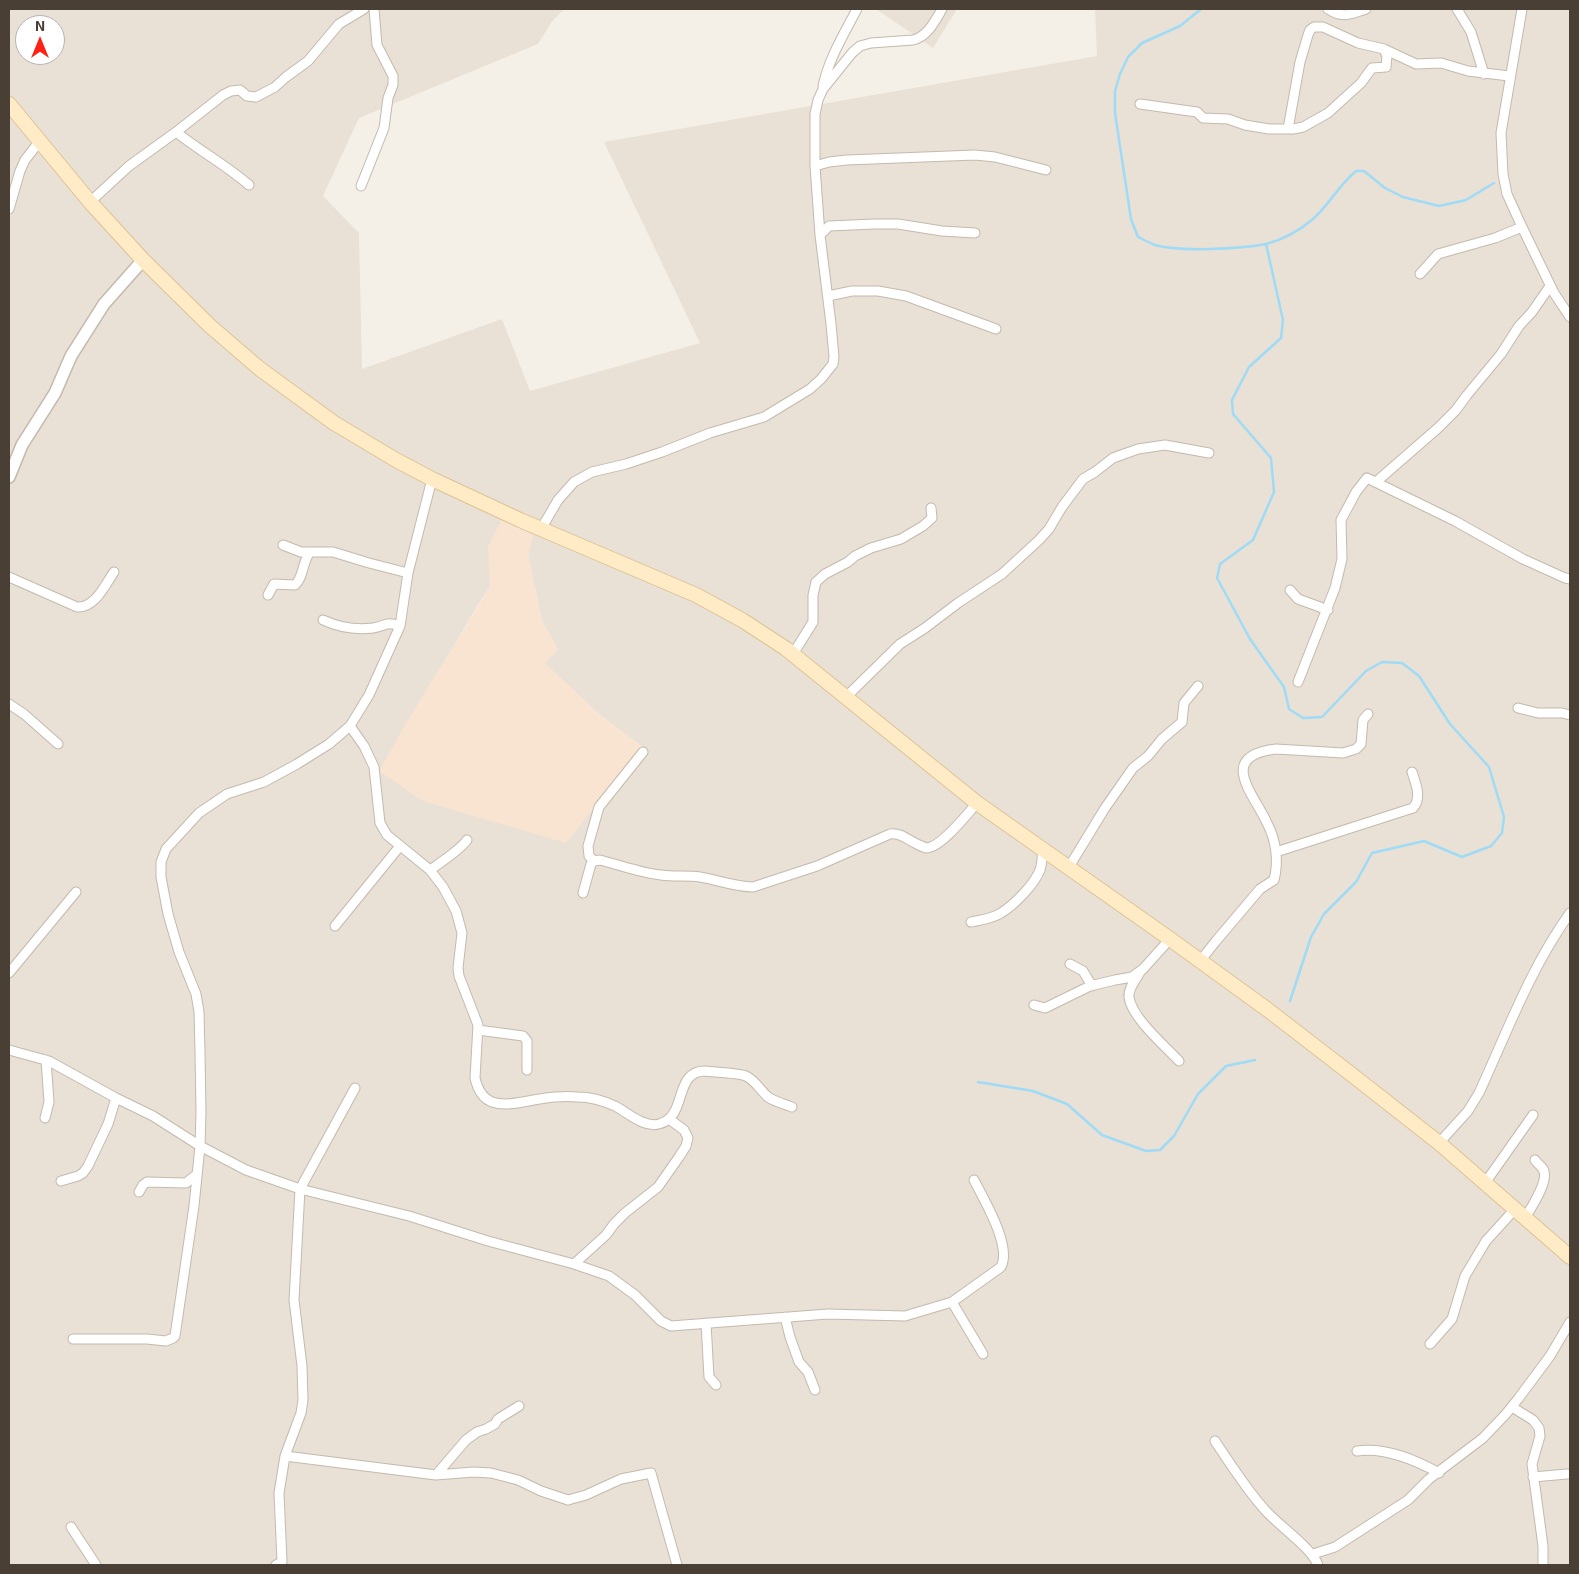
<!DOCTYPE html>
<style>
body{margin:0}
#map{position:relative;width:1579px;height:1574px;overflow:hidden;background:#f5f0e7;font-family:"Exo 2",sans-serif}
canvas{display:block}
.frame{position:absolute;inset:0;border:10px solid #493f35;pointer-events:none}
.north{position:absolute;left:15px;top:15px;width:50px;height:50px;box-sizing:border-box;background:#fff;border:1px solid #b6b2ae;border-radius:50%;rotate:0deg;font-size:14px;font-weight:700;line-height:20px;text-align:center;color:#493f35}
.north::after{content:'';display:block;margin:auto;width:18px;height:22px;background:#ff2214;clip-path:polygon(50% 0,100% 100%,50% 72%,0 100%)}
</style>
<div id="map">
<canvas width="1579" height="1574"></canvas>
<div class="frame"></div>
<div class="north">N</div>
</div>
<script>
const c = document.querySelector('canvas').getContext('2d');
c.lineJoin = 'round';
function paint(path, color) { c.fillStyle = color; c.fill(path, 'evenodd'); }
function strokePath(path, color, width, dash) { c.strokeStyle = color; c.lineWidth = width; c.lineCap = dash ? 'butt' : 'round'; c.setLineDash(dash || []); c.stroke(path); }
const residential = new Path2D(`
 M9 9H564L551 23 538 44 359 118 323 196 359 233 362 369 502 319 530 391 700 343 604 142 1097 56 1095 9H1570V1565H9ZM25 25H55V55H25ZM533 535 528 555 542 621 558 650 544 663 600 715 643 747 402 732 481 600 490 587Z
 M876 9H957L933 48Z`);
const commercial = new Path2D(`
 M502 519 533 535 528 555 542 621 558 650 545 663 600 715 643 747 566 843 423 801 379 771 408 720 490 587 488 546Z`);
const stream = new Path2D(`
 M1201 9 1180 26 1142 43 1128 57 1120 74 1115 91V113L1131 219 1138 237C1144 240 1150 243 1155 245 1180 252 1240 249 1266 244 1282 240 1300 230 1313 219 1329 205 1339 185 1356 171H1364L1385 188 1403 197 1439 206 1466 200 1494 183
 M1266 244 1283 320 1281 338 1249 367 1232 400 1233 414 1271 458 1274 492 1253 540 1220 564 1217 578 1250 639 1284 687 1289 709 1303 718 1322 717 1366 671 1382 662 1402 663 1419 676 1450 724 1489 767 1504 817 1502 833 1491 846 1462 857 1424 841 1372 853 1356 882 1324 914 1311 937 1290 1001
 M978 1082 1033 1091 1067 1104 1102 1135 1146 1151 1160 1150 1174 1136 1198 1094 1226 1066 1255 1060`);
const minor = new Path2D(`
 M1328 9C1343 19 1350 14 1366 9
 M1457 9 1471 32 1484 74
 M1522 9 1501 133 1503 174 1507 194 1522 227 1554 293 1570 317
 M823 86C829 58 844 34 857 9
 M1140 104 1197 112 1203 118 1228 119 1245 125 1269 129H1293L1303 127 1328 113 1361 83 1372 68 1386 67 1387 56 1384 49
 M1288 129 1300 62 1308 35 1310 30 1314 27H1323L1358 43 1384 49 1416 64 1441 63 1468 71 1509 76
 M176 132C200 151 226 165 249 185
 M815 166 829 162 847 160 975 155 995 157 1046 170
 M361 186 384 128 388 98 393 85V76L377 45 374 9
 M90 202 129 166 176 132 223 95 231 91 240 90 247 96 256 97 275 87 286 77 308 61 339 24 364 9
 M9 209 20 171 25 160 39 142
 M820 235 829 226 874 224H898L942 231 975 233
 M1420 274 1438 254 1495 238 1522 227
 M828 296 852 291H878L906 296 996 329
 M1376 482 1438 428 1456 410 1467 395 1501 354 1519 326 1532 312 1550 286
 M541 529 558 500 574 482 592 472 626 464 662 452 710 433 764 417 810 389 821 379 833 364 834 357 831 324 820 235 815 166V114L818 100 823 89 852 53 860 46 871 43 913 40C928 36 935 21 942 9
 M283 545 301 552H333L369 563 408 573
 M9 577 77 607C95 608 105 585 114 572
 M1290 590 1298 599 1328 610
 M268 595 274 584 295 585C304 577 302 562 310 552
 M323 620C338 627 356 630 373 628 387 626 384 621 400 626
 M793 654 813 622V595L816 582 825 574 848 562 855 556 871 548 901 539 923 526 932 518 931 508
 M1298 682 1335 588 1342 559 1341 520 1356 492 1367 478 1455 521 1523 559 1565 578 1570 579
 M846 697 900 644 925 628 958 603 1002 574 1039 540 1049 529 1062 507 1083 479 1095 472 1113 458 1138 449 1165 445 1209 453
 M9 704 24 714 58 744
 M1518 708 1538 713H1562L1570 715
 M350 726 364 746 374 767 380 823 387 835 430 870 443 887 456 911 462 933 458 968 459 976 478 1025 475 1078C477 1087 482 1098 492 1102 507 1107 525 1101 540 1099 553 1097 566 1096 578 1097 590 1097 604 1101 615 1106 628 1113 644 1128 659 1124 688 1117 673 1071 705 1071 713 1072 740 1073 746 1076 756 1081 760 1090 768 1097 775 1102 785 1104 792 1107
 M1276 852 1413 808C1422 798 1416 784 1412 772
 M594 861 589 856 588 846 599 807 643 752
 M1069 867 1105 808 1133 768 1148 756 1162 739 1182 722 1184 703 1198 686
 M430 870C440 863 461 849 467 840
 M583 893 591 864 594 861 600 860C620 865 641 873 661 875 674 877 687 875 700 877 718 880 735 887 753 887L817 866 890 834C899 832 907 839 915 843 919 845 923 847 926 848 941 848 967 814 977 803
 M971 922C980 920 992 919 1001 913 1014 905 1034 885 1040 870 1042 864 1042 857 1043 851
 M335 926 400 846
 M1200 961 1216 941 1260 889 1274 880C1279 861 1276 840 1267 823 1254 794 1216 756 1276 749L1343 753 1356 749 1361 744 1363 720 1368 714
 M1070 964 1083 971 1092 986
 M1140 972C1136 980 1128 988 1129 997 1131 1017 1165 1046 1179 1061
 M9 973 76 892
 M1034 1005 1045 1008 1090 986 1115 980 1132 977 1143 969 1170 939
 M478 1030 523 1036 527 1041V1070
 M9 1050 49 1061 116 1098 153 1116 200 1146 246 1170 300 1189 409 1216 488 1241 574 1264 609 1276 635 1295 661 1321 671 1326 828 1314 905 1316 952 1302 1001 1267C1012 1246 984 1200 974 1180
 M45 1118 49 1102 46 1060
 M1439 1143 1468 1111 1479 1093C1507 1032 1531 967 1570 913
 M61 1181 78 1176 83 1173 88 1166 108 1124 116 1098
 M1485 1183 1533 1115
 M139 1192 143 1185 147 1182 186 1183 197 1174
 M1525 1218C1531 1208 1550 1180 1543 1169 1541 1166 1537 1163 1535 1160
 M574 1264 606 1235 614 1224 625 1213 658 1187 679 1157 686 1146 688 1138 684 1130 669 1119
 M952 1302 983 1354
 M785 1317 790 1337 799 1362 808 1372 815 1390
 M706 1323 709 1377 716 1385
 M73 1339H147L166 1341 173 1338 175 1336 194 1206 200 1146 201 1112 200 1052 199 1012 196 994 179 952 168 914 161 877V862L166 849 199 813 227 794 264 782 297 764 329 744 350 726 369 695 400 626 408 573 432 479
 M1430 1344 1452 1319 1465 1276 1486 1241 1515 1209
 M1512 1407 1533 1420 1539 1428 1540 1436 1532 1464 1543 1546V1565
 M1215 1441C1231 1465 1246 1489 1265 1510 1279 1526 1312 1548 1318 1565
 M1357 1451C1384 1447 1416 1460 1439 1473
 M285 1456 436 1475 473 1472 491 1473 518 1480 541 1491 568 1500 586 1495 621 1479 651 1473 677 1565
 M436 1475 466 1440 477 1432 486 1429 495 1424 498 1419 519 1406
 M1533 1477 1567 1474
 M71 1527 96 1565
 M1313 1554 1335 1547 1408 1500 1429 1479 1483 1438 1505 1415 1518 1399 1550 1356 1570 1322
 M276 1565 282 1562 279 1493 285 1456 301 1413 303 1400 302 1366 294 1300 300 1189 355 1088`);
const tertiary = new Path2D(`
 M9 477 22 445 55 393 71 356 104 304 143 260`);
const secondary = new Path2D(`
 M9 104 90 202 143 260 210 326 260 369 334 423 396 460 432 479 520 520 696 595 742 620 785 648 977 803 1170 939 1268 1010 1351 1074 1439 1143 1570 1257`);
paint(residential, '#e9e1d5');
paint(commercial, '#f8e4d1');
strokePath(stream, '#9fdbf6', 2.5);
strokePath(minor, '#c4b9ac', 11);
strokePath(tertiary, '#c4b9ac', 14);
strokePath(secondary, '#dcc395', 16);
strokePath(minor, '#fff', 9);
strokePath(tertiary, '#fff', 11);
strokePath(secondary, '#ffecc7', 14);
</script>
